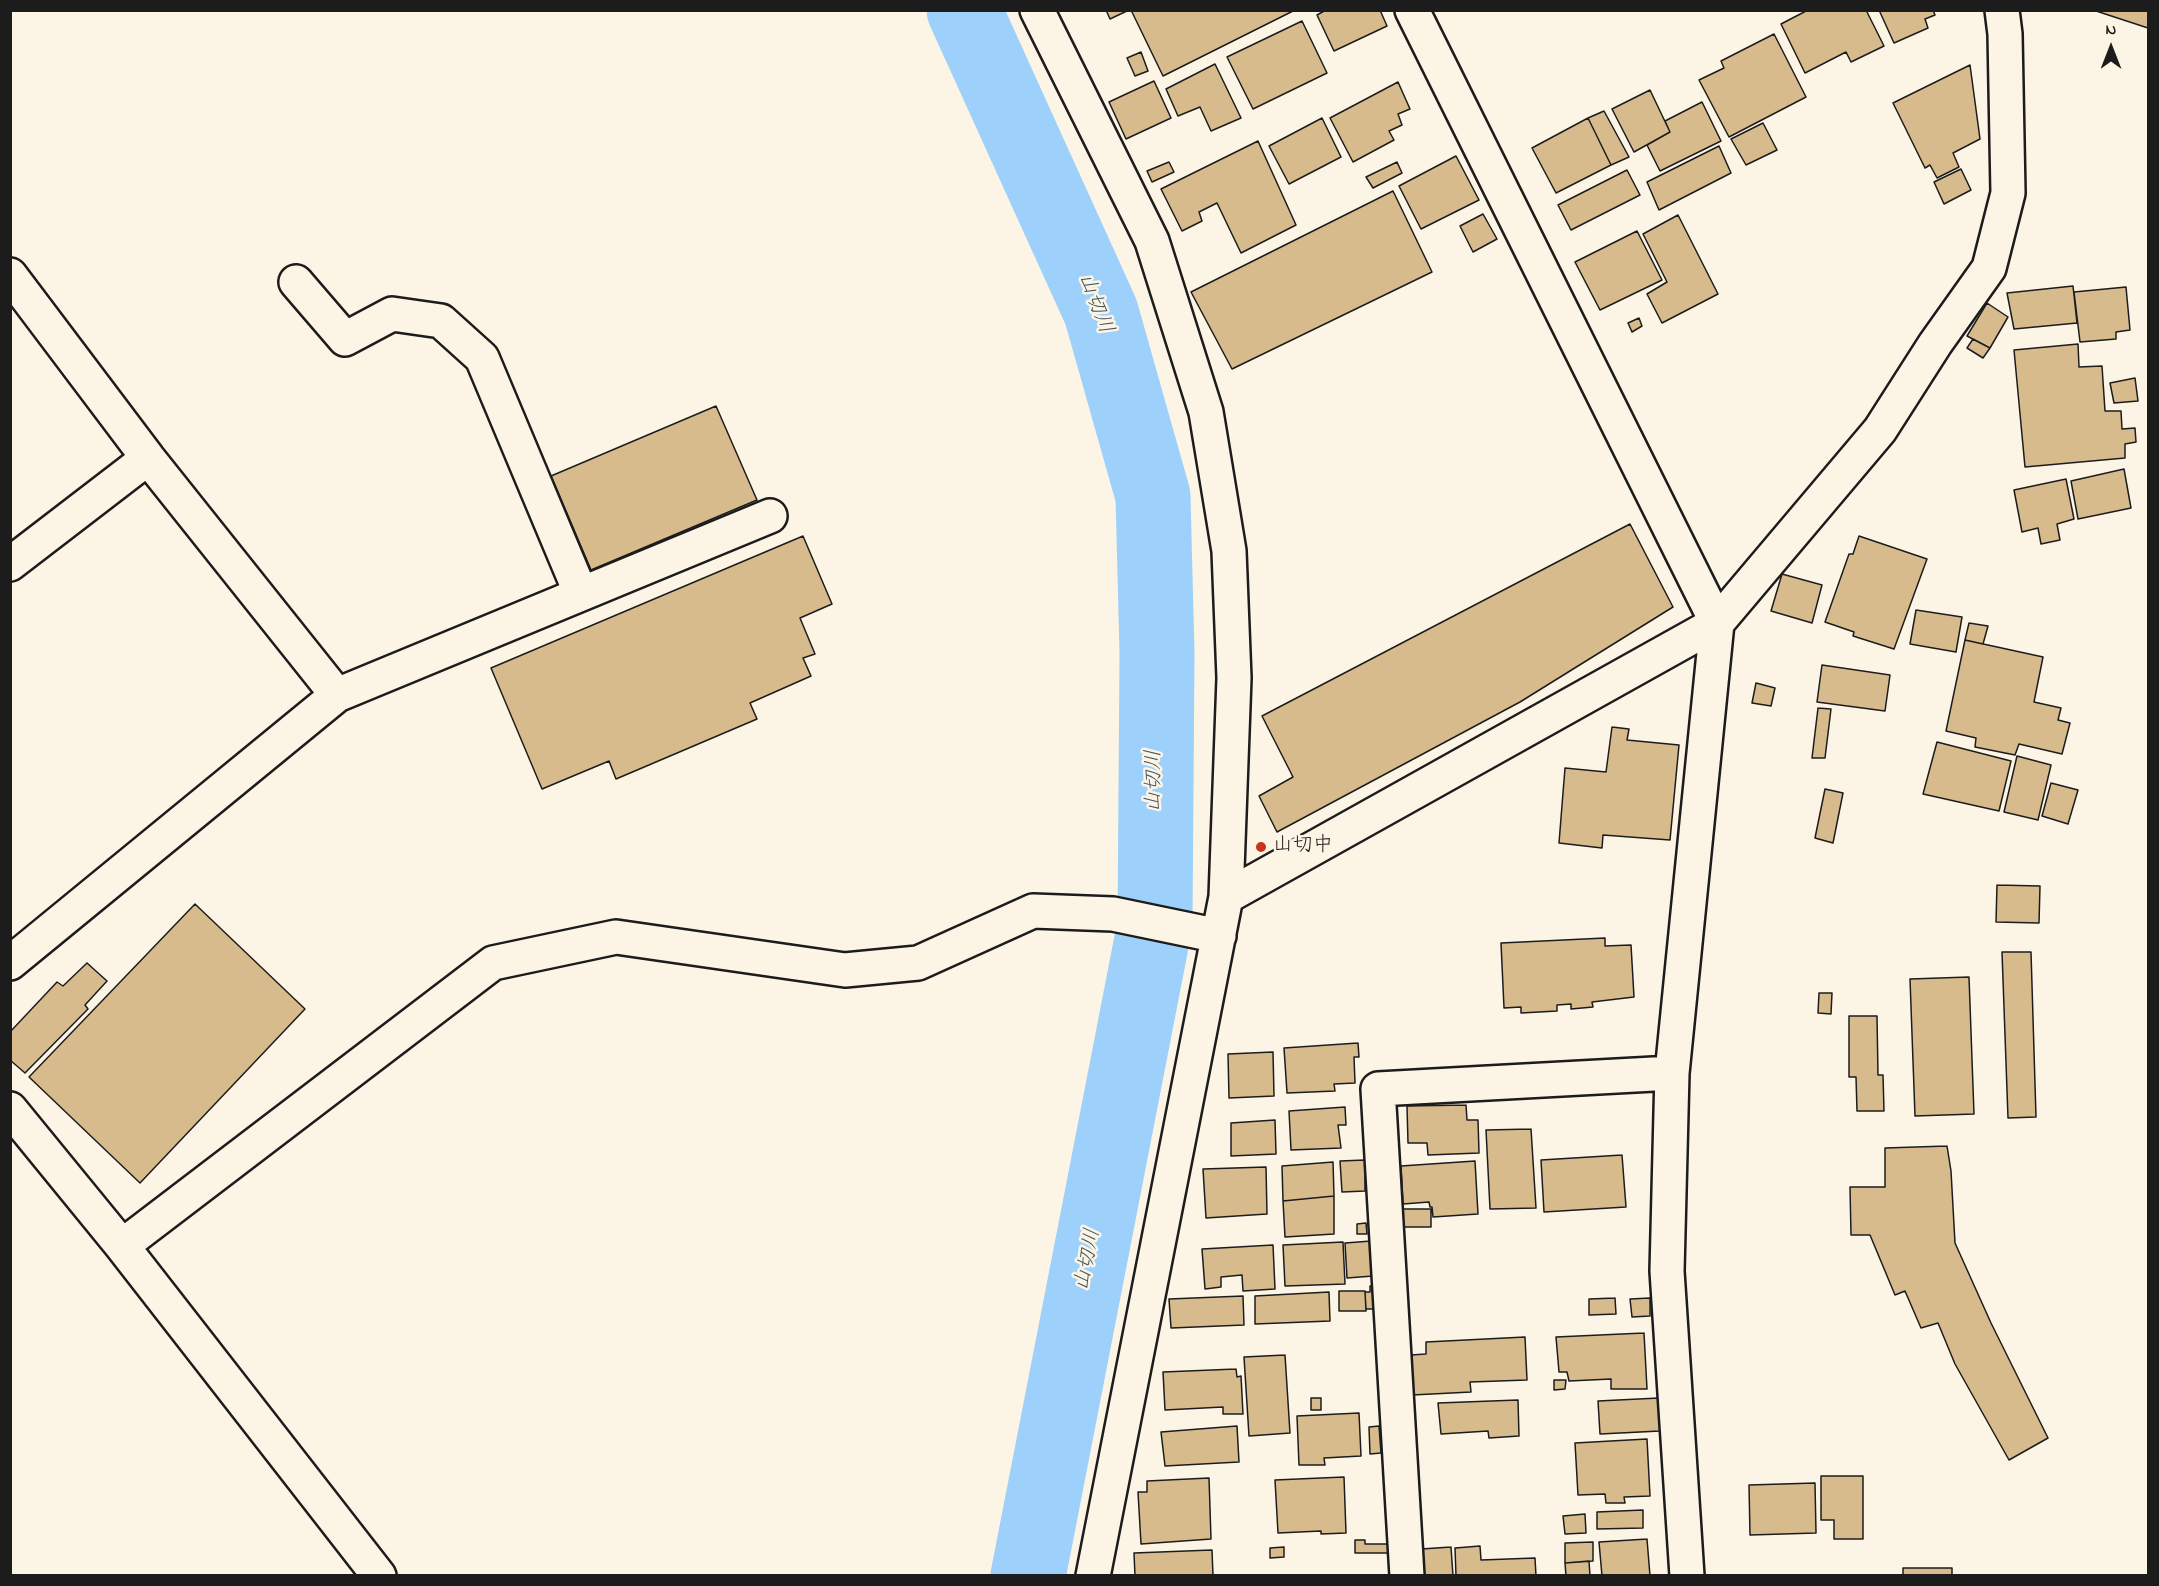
<!DOCTYPE html>
<html>
<head>
<meta charset="utf-8">
<style>
  body { margin:0 }
  #map { position:relative; width:2159px; height:1586px; overflow:hidden; background:#fcf5e5; font-family:"Indie Flower",sans-serif }
  canvas { display:block }
  .frame { position:absolute; inset:0; border:12px solid #1c1c1c; pointer-events:none }
  .north { position:absolute; left:2081px; top:18px; width:60px; height:60px; -webkit-text-stroke:4px #fcf5e5; paint-order:stroke; rotate:0deg; font-size:16px; font-weight:700; line-height:24px; text-align:center; color:#1c1c1c }
  .north::after { content:''; display:block; margin:auto; width:21px; height:27px; background:#1c1c1c; clip-path:polygon(50% 0,100% 100%,50% 72%,0 100%) }
</style>
</head>
<body>
<div id="map">
<canvas width="2159" height="1586"></canvas>
<div class="frame"></div>
<div class="north">N</div>
</div>
<script>
const ctx = document.querySelector('canvas').getContext('2d');
ctx.lineJoin = 'round';
const poly = rows => new Path2D(rows.map(r => 'M' + r).join(''));
function stroke(path, color, width, dash) { ctx.strokeStyle = color; ctx.lineWidth = width; ctx.lineCap = dash ? 'butt' : 'round'; ctx.setLineDash(dash || []); ctx.stroke(path); }
function paint(path, color) { ctx.fillStyle = color; ctx.fill(path, 'evenodd'); }
function write(font, color, halo, rows, align = 'center') {
  ctx.font = font + ' "Indie Flower","Klee One",sans-serif'; ctx.lineWidth = 5; ctx.setLineDash([]); ctx.textBaseline = 'middle'; ctx.strokeStyle = halo; ctx.fillStyle = color; for (const [text, x, y, turn = 0] of rows) {
    ctx.save(); ctx.translate(x, y); ctx.rotate((+turn || 0) * Math.PI / 180); ctx.textAlign = isNaN(turn) ? turn : align; if (halo) ctx.strokeText(text, 0, 0); ctx.fillText(text, 0, 0); ctx.restore();
  }
}
const river = poly([
  [964,10,1101,312,1153,496,1157,653,1155,924,1028,1576]
]);
const building = poly([
  [1106,10,1129,10,1110,19,1106,10],
  [1131,10,1295,10,1163,76,1131,10],
  [1326,10,1380,10,1387,26,1334,51,1317,15,1326,10],
  [1808,10,1866,10,1884,46,1851,62,1846,52,1805,73,1781,24,1808,10],
  [1879,10,1933,10,1935,15,1925,19,1928,28,1894,43,1879,10],
  [2093,10,2148,10,2148,28,2093,10],
  [1302,21,1327,73,1253,109,1227,57,1302,21],
  [1774,34,1806,97,1729,137,1699,80,1724,68,1721,61,1774,34],
  [1141,52,1148,71,1135,76,1127,58,1141,52],
  [1215,64,1241,118,1211,131,1200,107,1178,116,1166,89,1215,64],
  [1970,65,1980,139,1953,153,1959,167,1937,178,1930,165,1925,168,1893,103,1970,65],
  [1154,81,1171,118,1126,139,1109,102,1154,81],
  [1398,82,1410,109,1398,114,1402,125,1389,131,1394,140,1353,162,1330,118,1398,82],
  [1650,90,1670,132,1634,152,1612,109,1650,90],
  [1702,102,1721,141,1660,171,1647,145,1670,132,1665,121,1702,102],
  [1604,111,1629,157,1611,165,1588,118,1604,111],
  [1322,118,1341,157,1289,184,1269,146,1322,118],
  [1588,118,1611,165,1556,193,1532,148,1588,118],
  [1763,123,1777,150,1746,165,1731,139,1763,123],
  [1258,141,1296,225,1241,253,1217,203,1199,212,1202,221,1182,231,1161,189,1258,141],
  [1719,146,1731,173,1659,210,1647,182,1719,146],
  [1456,156,1479,200,1421,229,1399,186,1456,156],
  [1169,162,1174,172,1152,182,1147,171,1169,162],
  [1397,162,1402,173,1373,188,1366,177,1397,162],
  [1961,169,1971,190,1944,204,1934,182,1961,169],
  [1627,170,1640,195,1571,230,1558,205,1627,170],
  [1393,191,1432,272,1232,369,1191,292,1393,191],
  [1483,214,1497,239,1473,252,1460,226,1483,214],
  [1678,215,1718,294,1662,323,1647,294,1667,282,1643,234,1678,215],
  [1637,231,1662,280,1600,310,1575,262,1637,231],
  [2073,286,2077,323,2014,329,2007,293,2073,286],
  [2126,287,2130,330,2116,332,2116,339,2080,342,2074,292,2126,287],
  [1987,303,2008,317,1990,348,1967,336,1987,303],
  [1639,318,1642,326,1632,332,1628,323,1639,318],
  [1973,339,1990,348,1983,358,1967,348,1973,339],
  [2078,344,2079,367,2102,366,2105,411,2121,411,2122,429,2135,428,2136,442,2125,444,2125,458,2025,467,2014,350,2078,344],
  [2135,378,2138,401,2114,403,2110,383,2135,378],
  [716,406,757,500,591,570,551,476,716,406],
  [2124,469,2131,508,2078,519,2071,481,2124,469],
  [2066,479,2074,519,2057,524,2060,540,2041,544,2038,528,2022,532,2014,490,2066,479],
  [1630,524,1673,607,1520,702,1277,832,1259,796,1293,777,1262,716,1630,524],
  [803,536,832,604,800,618,815,654,803,658,811,676,750,703,757,719,616,779,609,761,542,789,491,668,803,536],
  [1859,536,1927,559,1894,649,1853,636,1854,632,1825,622,1849,554,1853,554,1859,536],
  [1782,574,1822,585,1812,623,1771,611,1782,574],
  [1916,610,1962,617,1956,652,1910,644,1916,610],
  [1969,623,1988,626,1983,644,1965,640,1969,623],
  [1965,640,2043,657,2034,702,2061,708,2058,720,2070,723,2062,754,2019,744,2015,755,1975,747,1976,738,1946,731,1965,640],
  [1822,665,1890,675,1885,711,1817,702,1822,665],
  [1756,683,1775,688,1771,706,1752,703,1756,683],
  [1818,708,1831,709,1825,758,1812,758,1818,708],
  [1612,727,1629,729,1627,740,1679,745,1670,840,1603,835,1602,848,1559,843,1565,768,1606,772,1612,727],
  [1937,742,2011,761,1999,811,1923,794,1937,742],
  [2017,756,2051,765,2038,820,2004,812,2017,756],
  [2051,783,2078,790,2068,824,2042,816,2051,783],
  [1825,789,1843,793,1833,843,1815,838,1825,789],
  [1997,885,2040,886,2039,923,1996,922,1997,885],
  [195,904,305,1009,140,1183,29,1077,195,904],
  [1605,938,1605,946,1631,945,1634,997,1592,1002,1593,1007,1571,1009,1571,1004,1557,1005,1557,1011,1521,1013,1521,1007,1504,1008,1501,943,1605,938],
  [2002,952,2031,952,2036,1117,2008,1118,2002,952],
  [87,963,107,981,85,1005,88,1009,25,1073,10,1060,10,1032,57,982,63,986,87,963],
  [1969,977,1974,1114,1915,1116,1910,979,1969,977],
  [1819,993,1832,993,1831,1014,1818,1013,1819,993],
  [1849,1016,1877,1016,1878,1075,1883,1075,1884,1111,1857,1111,1856,1077,1849,1077,1849,1016],
  [1358,1043,1359,1057,1354,1057,1355,1083,1334,1084,1335,1091,1287,1093,1284,1048,1358,1043],
  [1273,1052,1274,1096,1229,1098,1228,1054,1273,1052],
  [1466,1105,1467,1120,1478,1120,1479,1153,1428,1155,1427,1143,1408,1143,1407,1106,1466,1105],
  [1345,1107,1346,1125,1338,1125,1341,1148,1291,1150,1289,1111,1345,1107],
  [1275,1120,1276,1154,1231,1156,1231,1123,1275,1120],
  [1531,1129,1536,1208,1490,1209,1486,1130,1531,1129],
  [1947,1146,1951,1171,1955,1243,1991,1323,2048,1438,2009,1460,1955,1364,1938,1323,1921,1328,1905,1291,1895,1295,1870,1235,1851,1235,1850,1187,1885,1187,1885,1148,1947,1146],
  [1622,1155,1626,1207,1544,1212,1541,1160,1622,1155],
  [1365,1160,1365,1191,1342,1192,1340,1161,1365,1160],
  [1475,1161,1478,1214,1433,1217,1432,1207,1430,1207,1429,1202,1403,1204,1401,1166,1475,1161],
  [1333,1162,1334,1196,1283,1201,1282,1166,1333,1162],
  [1266,1167,1267,1214,1206,1218,1203,1169,1266,1167],
  [1334,1196,1334,1234,1285,1237,1283,1201,1334,1196],
  [1398,1209,1431,1209,1431,1227,1398,1227,1398,1209],
  [1366,1223,1367,1234,1357,1234,1357,1224,1366,1223],
  [1371,1241,1373,1276,1347,1278,1345,1243,1371,1241],
  [1343,1242,1345,1284,1285,1286,1283,1245,1343,1242],
  [1273,1245,1275,1289,1243,1291,1242,1275,1221,1277,1221,1287,1205,1289,1202,1249,1273,1245],
  [1370,1286,1375,1286,1377,1309,1366,1309,1365,1292,1370,1292,1370,1286],
  [1339,1291,1365,1291,1366,1311,1339,1311,1339,1291],
  [1329,1292,1330,1321,1255,1324,1255,1296,1329,1292],
  [1243,1296,1244,1325,1171,1328,1169,1299,1243,1296],
  [1615,1298,1616,1314,1589,1315,1589,1299,1615,1298],
  [1650,1298,1650,1316,1632,1317,1630,1299,1650,1298],
  [1644,1333,1647,1389,1611,1389,1611,1379,1569,1381,1567,1372,1559,1372,1556,1337,1644,1333],
  [1525,1337,1527,1380,1470,1382,1471,1392,1412,1395,1411,1355,1426,1354,1426,1342,1525,1337],
  [1285,1355,1290,1433,1249,1436,1244,1357,1285,1355],
  [1236,1369,1237,1377,1241,1376,1243,1414,1223,1414,1223,1407,1165,1410,1163,1372,1236,1369],
  [1554,1380,1566,1380,1565,1389,1554,1390,1554,1380],
  [1311,1398,1321,1398,1321,1410,1311,1410,1311,1398],
  [1659,1398,1660,1431,1600,1434,1598,1401,1659,1398],
  [1518,1400,1519,1436,1489,1438,1488,1431,1441,1434,1438,1403,1518,1400],
  [1359,1413,1361,1456,1324,1458,1325,1465,1299,1465,1297,1416,1359,1413],
  [1237,1426,1239,1462,1165,1466,1161,1432,1237,1426],
  [1379,1426,1381,1453,1370,1454,1369,1427,1379,1426],
  [1647,1439,1650,1496,1624,1497,1625,1503,1606,1503,1605,1494,1578,1495,1575,1443,1647,1439],
  [1821,1476,1863,1476,1863,1539,1834,1539,1834,1520,1821,1520,1821,1476],
  [1344,1477,1346,1533,1321,1534,1321,1531,1278,1533,1275,1480,1344,1477],
  [1209,1478,1211,1539,1141,1544,1138,1492,1147,1492,1147,1481,1209,1478],
  [1815,1483,1816,1533,1750,1535,1749,1485,1815,1483],
  [1643,1510,1643,1528,1597,1529,1597,1512,1643,1510],
  [1585,1514,1586,1533,1565,1534,1563,1516,1585,1514],
  [1647,1539,1650,1576,1602,1576,1599,1542,1647,1539],
  [1355,1540,1365,1540,1365,1544,1389,1544,1389,1553,1355,1553,1355,1540],
  [1593,1542,1593,1561,1565,1563,1565,1543,1593,1542],
  [1480,1546,1481,1560,1535,1558,1536,1576,1456,1576,1455,1548,1480,1546],
  [1284,1547,1284,1557,1270,1558,1270,1548,1284,1547],
  [1451,1547,1453,1576,1422,1576,1421,1549,1451,1547],
  [1212,1550,1213,1576,1135,1576,1134,1553,1212,1550],
  [1589,1561,1590,1576,1566,1576,1565,1563,1589,1561],
  [1903,1568,1952,1568,1952,1576,1903,1576,1903,1568]
]);
const minor = poly([
  [1037,10,1152,241,1206,412,1229,551,1234,678,1226,897,1093,1576],
  [1412,10,1717,623,1672,1073,1667,1271,1687,1576],
  [10,275,148,458,337,695],
  [296,282,345,339,392,314,441,321,482,358,581,594],
  [10,564,148,458],
  [1226,897,1717,623,1880,430,1935,344,1989,268,2008,193,2005,34,2002,10],
  [10,963,337,695,770,516],
  [10,1109,122,1246,493,963,616,937,845,970,918,963,1033,911,1113,914,1219,936],
  [122,1246,379,1576],
  [1407,1576,1378,1089,1672,1073]
]);
const markers = [
  [1261,847,6,"#c8321e"]
];
const poiNames = [
  ["山切中",1273,847]
];
const waterNames = [
  ["山切川",1094,304,69],
  ["山切川",1156,781,-90],
  ["山切川",1089,1260,-79]
];
stroke(river, '#9dd1fb', 75);
paint(building, '#d8bb8c');
stroke(building, '#1c1c1c', 1.5);
stroke(minor, '#1c1c1c', 38);
stroke(minor, '#fcf5e5', 33);
for (const [x, y, r, color] of markers) { const dot = new Path2D(); dot.arc(x, y, r, 0, 2 * Math.PI); ctx.fillStyle = color; ctx.fill(dot); stroke(dot, '#fcf5e5', 2); }
write('20px', '#1c1c1c', '#fcf5e5', poiNames, 'left');
write('italic 21px', '#43525f', '#fcf5e5', waterNames);
</script>
</body>
</html>
